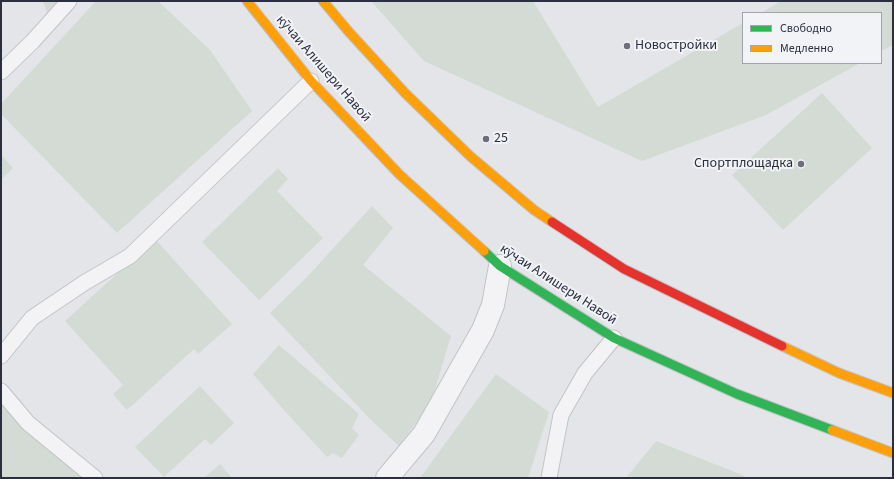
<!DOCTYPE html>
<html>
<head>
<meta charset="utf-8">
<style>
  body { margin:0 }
  #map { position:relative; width:894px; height:479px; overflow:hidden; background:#e4e5e8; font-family:"Source Sans 3",sans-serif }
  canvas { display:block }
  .frame { position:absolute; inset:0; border:2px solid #2c2f40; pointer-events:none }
  .legend { position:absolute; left:742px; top:12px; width:140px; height:52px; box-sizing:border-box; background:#f2f3f7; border:1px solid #a3a5ae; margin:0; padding:5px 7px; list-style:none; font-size:12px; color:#2c2f40 }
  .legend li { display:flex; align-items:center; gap:8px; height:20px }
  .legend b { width:20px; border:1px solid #a3a5ae }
</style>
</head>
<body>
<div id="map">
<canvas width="894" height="479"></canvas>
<div class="frame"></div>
<ul class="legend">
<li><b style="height:5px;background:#30b455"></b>Свободно</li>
<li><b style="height:5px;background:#ff9f0a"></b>Медленно</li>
</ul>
</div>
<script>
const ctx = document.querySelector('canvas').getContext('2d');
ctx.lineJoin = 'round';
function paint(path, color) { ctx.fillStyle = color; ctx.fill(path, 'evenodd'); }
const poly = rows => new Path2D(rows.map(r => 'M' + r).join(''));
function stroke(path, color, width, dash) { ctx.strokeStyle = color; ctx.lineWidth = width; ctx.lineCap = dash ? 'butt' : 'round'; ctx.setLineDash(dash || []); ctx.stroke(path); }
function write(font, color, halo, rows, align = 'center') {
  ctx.font = font + ' "Source Sans 3",sans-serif'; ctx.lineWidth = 4; ctx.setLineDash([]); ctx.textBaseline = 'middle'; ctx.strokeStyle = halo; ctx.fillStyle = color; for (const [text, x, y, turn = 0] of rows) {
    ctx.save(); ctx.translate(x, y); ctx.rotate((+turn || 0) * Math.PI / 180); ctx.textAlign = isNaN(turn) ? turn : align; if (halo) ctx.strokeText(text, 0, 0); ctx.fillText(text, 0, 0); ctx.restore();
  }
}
const green = poly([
  [43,1,62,1,48,16],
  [96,1,158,1,210,50,252,111,117,233,1,114,1,104],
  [371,1,533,1,598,107,743,23,743,63,860,63,766,115,642,161,424,61],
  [781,1,893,1,893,45,881,51,881,13,761,13],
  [822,93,872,148,783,230,732,175],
  [1,155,13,168,1,180],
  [278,168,288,179,277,191,323,238,259,300,202,242],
  [372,206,393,228,363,265,451,336,431,402,399,446,369,418,270,313,306,278],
  [155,239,232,324,198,354,194,349,127,410,113,394,123,385,65,321],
  [279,345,359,414,352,428,359,435,342,458,333,453,327,457,283,409,253,374],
  [496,374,549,412,528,478,420,478],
  [200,386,234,423,211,445,205,439,164,477,135,447],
  [1,404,26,431,84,478,1,478],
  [656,441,740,474,747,478,626,478],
  [220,464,232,478,204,478]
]);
const lane = poly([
  [1,72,32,42,69,1],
  [1,356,32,318,84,283,130,256,311,81],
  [1,391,28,423,95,478],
  [549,478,561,415,585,373,614,338]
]);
const street = poly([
  [387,478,424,434,483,330,493,305,500,266]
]);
const fast = poly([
  [484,251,500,266,614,338,737,394,832,430]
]);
const slow = poly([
  [247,1,311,81,399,174,484,251],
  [323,1,349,32,405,93,470,156,534,210,552,222],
  [782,346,839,373,893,393],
  [832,430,893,453]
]);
const jam = poly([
  [552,222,624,269,782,346]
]);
const markers = [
  [627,46,4,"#6c6f7b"],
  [486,139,4,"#6c6f7b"],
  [801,164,4,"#6c6f7b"]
];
const poiNames = [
  ["Новостройки",635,46],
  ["25",494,139],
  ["Спортплощадка",793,164,"right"]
];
const streetNames = [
  ["кӯчаи Алишери Навоӣ",323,69,49],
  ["кӯчаи Алишери Навоӣ",558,285,33]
];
paint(green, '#d3dbd4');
stroke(lane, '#c2c3c6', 17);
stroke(street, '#c2c3c6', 24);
stroke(fast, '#c2c3c6', 11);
stroke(slow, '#c2c3c6', 11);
stroke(jam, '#c2c3c6', 11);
stroke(lane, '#f3f3f5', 15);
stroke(street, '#f3f3f5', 22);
stroke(fast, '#30b455', 9);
stroke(slow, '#ff9f0a', 9);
stroke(jam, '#e5322d', 9);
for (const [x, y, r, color] of markers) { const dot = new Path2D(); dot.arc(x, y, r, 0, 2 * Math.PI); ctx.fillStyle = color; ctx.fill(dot); stroke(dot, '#f2f3f7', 1.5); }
write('14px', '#2c2f40', '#f2f3f7', poiNames, 'left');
write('14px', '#2c2f40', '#f2f3f7', streetNames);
</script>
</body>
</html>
